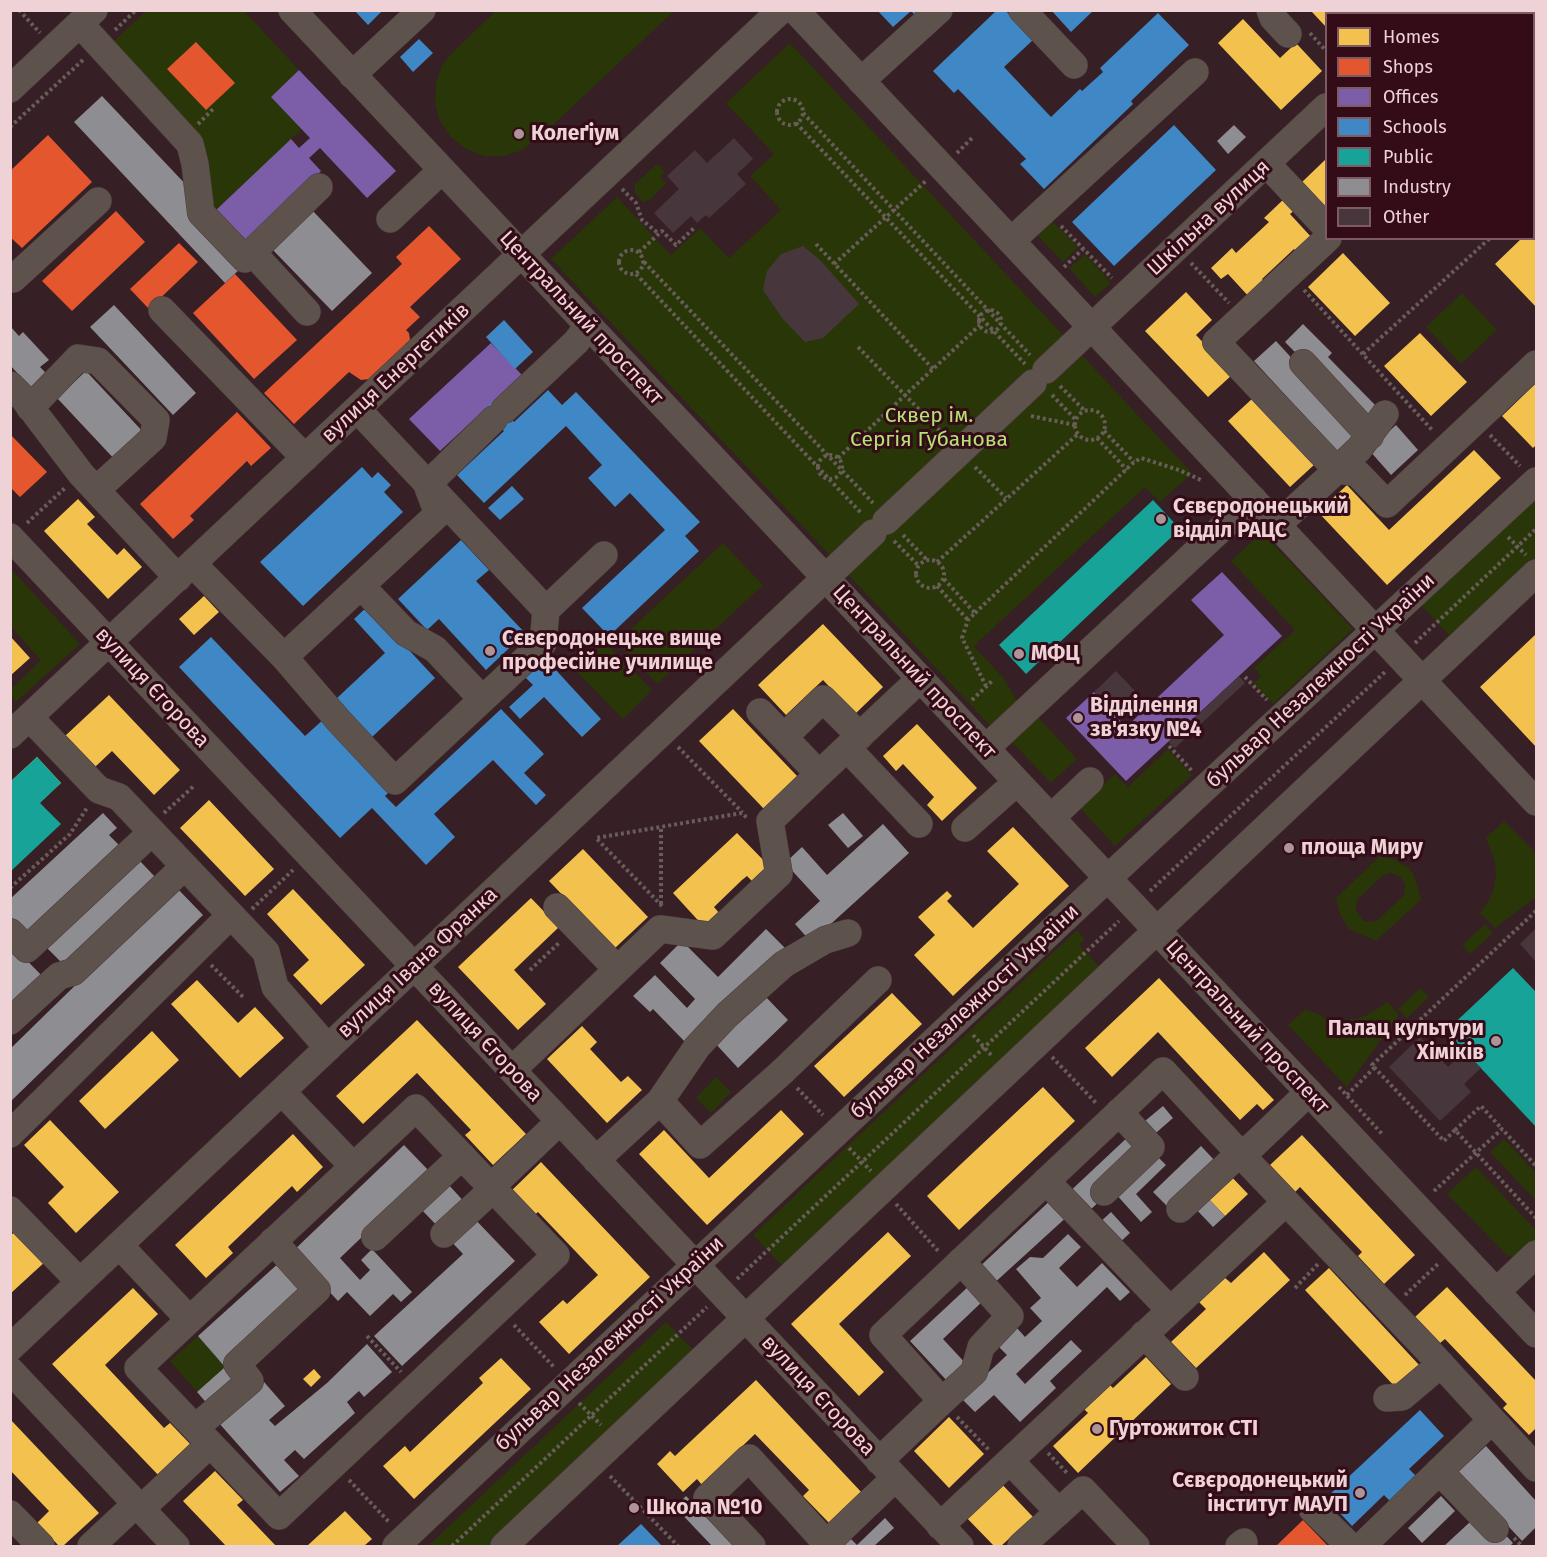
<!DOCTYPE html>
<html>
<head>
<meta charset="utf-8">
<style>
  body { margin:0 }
  #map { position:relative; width:1547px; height:1557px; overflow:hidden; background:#361f25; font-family:"Fira Sans",sans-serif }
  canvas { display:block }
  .frame { position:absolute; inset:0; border:12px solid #eed2d6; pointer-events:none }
  .legend { position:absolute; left:1325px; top:12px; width:210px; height:228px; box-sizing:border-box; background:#340c17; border:2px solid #7e5b63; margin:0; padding:8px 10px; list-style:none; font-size:18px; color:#eed2d6 }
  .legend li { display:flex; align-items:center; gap:12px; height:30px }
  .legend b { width:30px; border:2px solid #7e5b63 }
</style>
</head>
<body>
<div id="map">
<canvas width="1547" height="1557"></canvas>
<div class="frame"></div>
<ul class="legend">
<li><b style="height:16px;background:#f2c14e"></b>Homes</li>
<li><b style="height:16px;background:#e4572e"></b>Shops</li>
<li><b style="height:16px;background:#7b5ea7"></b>Offices</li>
<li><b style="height:16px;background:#3f88c5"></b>Schools</li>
<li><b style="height:16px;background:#17a398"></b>Public</li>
<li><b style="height:16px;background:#8d8d92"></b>Industry</li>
<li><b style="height:16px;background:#48363d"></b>Other</li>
</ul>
</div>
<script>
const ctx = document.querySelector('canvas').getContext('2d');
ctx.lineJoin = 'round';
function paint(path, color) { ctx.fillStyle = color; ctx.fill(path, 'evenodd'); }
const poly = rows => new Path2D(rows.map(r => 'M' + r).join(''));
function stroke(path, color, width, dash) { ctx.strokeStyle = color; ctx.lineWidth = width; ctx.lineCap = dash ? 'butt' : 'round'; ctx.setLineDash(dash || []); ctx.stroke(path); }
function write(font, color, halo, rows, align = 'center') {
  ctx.font = font + ' "Fira Sans",sans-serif'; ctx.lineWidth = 6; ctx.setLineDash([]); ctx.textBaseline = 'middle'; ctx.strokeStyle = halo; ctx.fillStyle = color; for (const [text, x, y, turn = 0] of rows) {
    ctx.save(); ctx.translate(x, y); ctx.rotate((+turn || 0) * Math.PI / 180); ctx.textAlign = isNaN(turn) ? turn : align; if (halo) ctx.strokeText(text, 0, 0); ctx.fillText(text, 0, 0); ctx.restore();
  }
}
const green = poly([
  [497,10,674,10,674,11,538,139,522,150,504,156,484,156,466,149,451,137,440,121,435,103,436,83,442,65,455,50],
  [146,11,244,11,299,70,271,97,302,129,215,211,204,198,210,176,210,166,205,146,199,136,113,42],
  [790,43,1192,473,1160,502,1145,487,974,646,1004,679,1017,701,998,734,551,259,617,197,671,255,700,228,729,258,781,210,750,176,774,154,726,103],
  [657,164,665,172,660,177,666,183,651,199,643,202,635,193,635,184],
  [1049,218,1078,247,1063,262,1034,232],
  [1085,254,1111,283,1095,297,1069,268],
  [1462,293,1497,330,1461,364,1426,327],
  [1536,494,1536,559,1452,638,1420,604],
  [1262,532,1353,629,1273,704,1254,683,1261,676,1254,668,1295,630,1231,561],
  [723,543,763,585,657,684,617,642],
  [11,569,80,644,16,702,11,696,11,689,41,660,11,627],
  [605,642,652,690,623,719,576,671],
  [1034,713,1077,759,1051,783,1008,738],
  [1168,749,1192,775,1115,846,1079,807,1115,774,1128,787],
  [1504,821,1536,853,1536,897,1495,928,1480,913,1489,900,1494,888,1496,872,1494,859,1486,838],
  [1380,856,1396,860,1409,868,1414,875,1421,900,1376,941,1349,929,1340,914,1336,898],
  [1389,873,1399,876,1403,881,1405,885,1404,895,1379,919,1373,922,1364,921,1356,911,1357,900,1381,877],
  [1485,924,1493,933,1470,954,1462,945],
  [1077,930,1085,939,1079,945,1099,966,790,1274,753,1235],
  [1420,988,1429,997,1407,1018,1398,1009],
  [1388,1002,1399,1015,1347,1087,1288,1025,1306,1009,1326,1018,1340,1020,1355,1019,1367,1015],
  [716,1077,731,1092,711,1113,696,1098],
  [1504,1139,1536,1173,1536,1201,1490,1152],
  [1476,1167,1536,1230,1536,1247,1517,1259,1507,1255,1447,1194],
  [666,1322,700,1357,500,1546,428,1546],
  [198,1336,225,1367,197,1392,170,1361]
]);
const homes = poly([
  [1314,10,1386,10,1383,14,1326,14,1326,27,1312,12],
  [1484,10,1531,10,1536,16,1536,67,1534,64,1534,14,1481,14],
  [1243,19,1280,58,1296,43,1322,71,1281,110,1218,43],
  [1326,159,1326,207,1325,209,1301,183],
  [1286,197,1297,208,1290,214,1313,239,1298,253,1294,249,1262,279,1266,284,1251,299,1228,274,1221,279,1211,268,1232,248,1236,253,1269,222,1264,218],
  [1534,233,1536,236,1536,307,1495,264,1522,238,1534,238],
  [1343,253,1390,303,1355,336,1308,287],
  [1186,292,1212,320,1196,335,1233,374,1208,397,1145,331],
  [1420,333,1467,382,1431,416,1384,366],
  [1536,383,1536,445,1533,448,1502,416],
  [1253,398,1315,464,1290,487,1228,421],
  [1474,450,1501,478,1387,585,1318,512,1347,485,1389,530],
  [78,499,95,517,87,524,117,555,124,548,142,567,108,599,44,531],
  [204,596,219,612,194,635,179,619],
  [823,624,883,687,855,714,823,680,786,715,758,685],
  [1536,634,1536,747,1480,687],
  [10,636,30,658,10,676],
  [109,695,180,770,154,795,112,751,95,767,65,736],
  [733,709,798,777,764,809,699,741],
  [917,724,977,788,942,821,927,805,934,797,903,764,896,771,883,756],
  [37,757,61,783,10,830,10,782],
  [209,800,274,869,245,896,180,828],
  [1013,827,1069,886,953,996,914,955,935,935,918,917,947,891,952,896,947,901,973,928,1019,884,987,851],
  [737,833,770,867,754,883,747,876,742,880,714,907,720,914,705,928,673,893],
  [583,849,648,917,614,949,549,881],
  [293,889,365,965,321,1005,293,975,309,960,267,914],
  [531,898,559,927,514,970,546,1004,518,1030,458,967],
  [1159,978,1274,1100,1263,1110,1257,1104,1240,1120,1158,1032,1112,1077,1085,1048],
  [197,980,238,1023,255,1007,284,1038,240,1078,171,1004],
  [892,993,922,1024,844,1097,814,1066],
  [417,1020,526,1134,493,1165,465,1135,471,1130,417,1073,363,1124,336,1096],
  [582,1026,597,1042,590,1049,621,1082,628,1076,642,1090,607,1123,547,1059],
  [152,1031,179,1060,105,1129,79,1101],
  [1043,1087,1075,1121,959,1230,927,1196],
  [781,1110,804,1134,707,1225,639,1154,664,1130,709,1178],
  [50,1120,119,1192,76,1233,48,1203,64,1187,24,1145],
  [293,1134,323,1167,297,1192,292,1186,228,1247,233,1253,206,1278,175,1245],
  [1302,1135,1415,1255,1384,1284,1358,1256,1362,1252,1300,1187,1295,1192,1270,1165],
  [541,1162,650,1277,569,1354,539,1322,563,1300,567,1304,598,1275,538,1212,532,1217,509,1193],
  [1227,1172,1248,1194,1225,1216,1204,1194],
  [18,1229,47,1260,10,1294,10,1236],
  [888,1232,911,1256,839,1324,884,1372,859,1396,791,1324],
  [1264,1252,1290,1280,1196,1368,1171,1342,1206,1309,1198,1301,1224,1277,1231,1283],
  [1329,1268,1420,1366,1396,1388,1305,1290],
  [1447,1287,1536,1381,1536,1428,1529,1435,1503,1408,1507,1404,1445,1339,1440,1343,1415,1317],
  [133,1288,158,1314,105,1365,164,1428,170,1423,193,1447,161,1478,52,1364],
  [1146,1357,1171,1384,1078,1473,1053,1446,1088,1413,1080,1405,1106,1381,1113,1388],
  [501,1358,531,1389,414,1499,383,1466,405,1446,410,1452,483,1383,479,1378],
  [314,1369,321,1377,311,1387,303,1379],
  [756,1380,864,1495,832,1526,803,1496,809,1490,755,1434,702,1485,697,1479,683,1492,657,1464,670,1451,675,1456],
  [949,1417,984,1454,949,1488,914,1451],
  [10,1419,99,1513,63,1546,59,1546,37,1523,49,1511,10,1470],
  [215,1471,243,1500,237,1505,276,1546,226,1546,183,1501],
  [998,1480,1033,1517,1001,1546,994,1546,962,1513],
  [345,1511,372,1539,364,1546,307,1546]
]);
const shops = poly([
  [196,42,235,83,206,110,167,69],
  [48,135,92,182,22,248,10,237,10,171],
  [116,211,145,242,72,311,42,281],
  [429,226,461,259,410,307,420,317,406,330,409,333,410,340,370,379,361,380,349,372,294,424,264,393,402,264,396,257],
  [179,243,198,262,149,309,130,289],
  [235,274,297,340,254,379,193,313],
  [237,412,271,448,251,466,247,461,190,516,194,520,173,539,140,504],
  [10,434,47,472,20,497,10,487],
  [1303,1520,1328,1546,1276,1546]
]);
const offices = poly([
  [299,70,396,171,367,198,320,148,309,158,321,171,245,243,215,211,291,139,299,148,310,138,271,97],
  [491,343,522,375,440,451,409,419],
  [1222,572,1282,636,1126,781,1066,718,1094,692,1126,727,1224,635,1191,600]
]);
const schools = poly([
  [354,10,383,10,368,25],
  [877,10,924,10,917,17,911,11,893,27],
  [997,10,1005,10,1033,40,1004,67,1051,117,1080,89,1082,91,1103,72,1100,68,1158,13,1189,45,1131,101,1133,104,1044,189,1020,164,1026,159,958,89,954,93,933,71],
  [1051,10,1094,10,1071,32],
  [419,39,433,53,413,72,400,57],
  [1174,125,1216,170,1114,266,1072,222],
  [504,320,533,352,515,369,486,337],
  [548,390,562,405,576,392,700,522,685,536,699,551,609,636,582,608,665,530,630,493,615,507,588,478,602,465,566,426,484,503,457,475,504,431,484,409,494,400,514,422],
  [362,467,372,478,378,472,391,485,384,492,403,512,303,606,260,562],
  [512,486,524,499,500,520,488,508],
  [461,540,489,570,476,581,525,633,486,670,439,619,427,630,398,599],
  [368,606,435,678,372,737,336,699,385,653,354,619],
  [211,637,305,736,324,719,391,790,385,796,396,807,501,709,544,754,524,773,546,795,536,805,493,760,434,814,455,837,426,865,372,808,340,838,179,667],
  [542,655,601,719,582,737,544,697,520,719,509,707,533,685,522,674],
  [1420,1410,1444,1436,1409,1469,1417,1477,1391,1502,1384,1495,1352,1526,1326,1498],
  [641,1524,662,1546,617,1546]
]);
const public = poly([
  [1153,500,1180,529,1026,674,999,645],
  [37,757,61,783,40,803,61,824,10,872,10,782],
  [1513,968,1536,992,1536,1127,1446,1031]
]);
const industry = poly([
  [102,96,191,190,240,269,225,283,74,122],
  [1234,125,1246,137,1228,154,1217,141],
  [1534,153,1536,157,1536,195,1534,192],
  [312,210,372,273,332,311,271,248],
  [114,305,196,393,173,415,90,327],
  [1303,324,1332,353,1328,357,1377,407,1363,421,1285,342],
  [10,326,19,336,23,332,49,360,40,367,50,377,34,392,10,365],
  [1276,341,1365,438,1343,458,1254,361],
  [86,371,147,436,118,463,57,398],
  [1396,425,1418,450,1391,475,1369,450],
  [103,813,117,828,109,835,124,850,27,939,10,921,10,899],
  [843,813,863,836,848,848,828,825],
  [883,824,909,853,811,942,795,924,820,901,785,863,802,847,827,875],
  [140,861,157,879,65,966,47,948],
  [176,887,203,915,10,1102,10,1049],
  [766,929,785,948,687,1044,653,1009,650,1012,633,996,655,975,687,1008,695,999,660,963,682,941,718,977],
  [10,943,44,978,10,1011],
  [764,995,788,1020,738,1068,714,1042],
  [1163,1106,1173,1118,1149,1139,1139,1126],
  [1131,1134,1144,1147,1101,1200,1089,1211,1065,1196],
  [404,1145,430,1172,340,1258,360,1280,370,1270,361,1260,372,1249,412,1292,401,1302,393,1294,370,1316,347,1292,338,1301,292,1252],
  [1201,1146,1217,1163,1169,1208,1153,1192],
  [1155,1154,1166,1165,1136,1194,1152,1212,1141,1222,1114,1192],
  [447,1183,469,1207,442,1231,420,1208],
  [1204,1194,1225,1216,1213,1227,1192,1205],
  [1054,1197,1070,1214,991,1286,976,1270],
  [1111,1212,1130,1233,1117,1245,1098,1224],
  [471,1215,515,1261,402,1366,374,1336,463,1254,447,1237],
  [1068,1234,1081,1247,1059,1268,1077,1287,1102,1263,1130,1292,1120,1301,1107,1287,1016,1374,1025,1384,1071,1340,1082,1351,1050,1381,1056,1388,1020,1422,994,1395,975,1412,961,1398,1007,1355,998,1346,1017,1328,1025,1337,1042,1321,1030,1308,1041,1298,1016,1269,1030,1257,1043,1258],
  [281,1261,309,1291,225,1367,198,1336],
  [970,1285,984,1300,943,1339,968,1366,949,1383,910,1341],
  [367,1344,392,1372,364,1397,359,1391,347,1402,355,1413,304,1459,295,1450,284,1460,299,1476,280,1492,218,1422,264,1382,285,1406,269,1420,275,1426,327,1383],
  [225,1367,238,1381,210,1407,197,1392],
  [1486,1446,1536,1501,1536,1527,1522,1541,1458,1472],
  [686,1496,734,1546,712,1546,675,1507],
  [1441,1496,1455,1511,1422,1543,1408,1528],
  [885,1518,894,1528,874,1546,835,1546,847,1535,857,1545],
  [1470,1522,1502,1531,1513,1543,1510,1546,1444,1546]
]);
const building = poly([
  [734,138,753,159,737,174,746,184,709,218,706,215,697,223,691,216,673,233,654,213,679,189,667,176,695,150,707,163],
  [803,246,820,260,859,304,823,338,805,342,782,318,763,290,767,271,781,254],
  [1116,671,1135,691,1113,712,1094,692],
  [1239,676,1245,683,1175,748,1169,742],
  [1536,928,1536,962,1520,944],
  [1420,1037,1448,1067,1464,1051,1481,1068,1464,1084,1471,1092,1440,1121,1389,1067]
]);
const path = poly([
  [19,10,40,33],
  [1454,14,1457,10],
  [115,30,136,10],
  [1310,33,1326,51],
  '777 112a13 13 0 1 1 26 0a13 13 0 1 1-26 0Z',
  [803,113,1030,355],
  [796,123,1025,364],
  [198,124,213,109],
  [10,127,83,60],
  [957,153,972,138],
  [622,189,636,203,642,220,659,234],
  [1534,220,1536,223],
  [1061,226,1112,278],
  [816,244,933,369],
  '619 262a12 12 0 1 1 24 0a12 12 0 1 1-24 0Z',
  [639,252,662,231,676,245,694,228],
  [644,262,873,503],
  [1191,263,1229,303],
  [834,264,927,180],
  [1064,267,1083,249],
  [636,274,862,514],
  [1304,290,1433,431],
  '979 321a11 11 0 1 1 22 0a11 11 0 1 1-22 0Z',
  [858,347,945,436],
  [1363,354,1490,238],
  [1060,386,1085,411],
  [1052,395,1076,420],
  '1075 425a15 15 0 1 1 30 0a15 15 0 1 1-30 0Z',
  [1031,416,1075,425],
  [1104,431,1134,462],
  [1490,435,1520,466],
  [1097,438,1127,470],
  '818 467a12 12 0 1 1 24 0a12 12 0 1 1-24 0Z',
  [838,458,980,325],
  [975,467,1006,498],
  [27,523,66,487],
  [903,535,927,560],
  [1508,537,1526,555],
  [894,541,919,566],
  '916 574a14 14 0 1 1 28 0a14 14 0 1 1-28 0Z',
  [937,562,1078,434],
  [944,579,975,613,968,620,962,638,986,686],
  [937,586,968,620],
  [975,613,1134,462,1141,458,1179,470,1203,481],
  [1415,643,1536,529],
  [1245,677,1267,700],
  [972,700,993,680],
  [1169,746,1193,772],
  [678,747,742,812],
  [164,813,195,785],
  [10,888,70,834,87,808],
  [1150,891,1386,671],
  [661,904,661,827],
  [662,906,596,838,742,813,748,819],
  [252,909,293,870],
  [1536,911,1372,1065,1444,1141,1455,1130,1536,1218],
  [211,965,244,998],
  [530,970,560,942],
  [973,1035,992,1056],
  [1052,1057,1097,1104],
  [1339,1087,1383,1135],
  [797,1088,823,1115],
  [1347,1095,1375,1067],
  [1455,1130,1481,1106,1502,1129],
  [849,1148,871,1171],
  [1434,1191,1502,1129,1536,1166],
  [896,1204,939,1252],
  [737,1279,1119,921],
  [1295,1288,1318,1264],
  [1405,1295,1439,1263],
  [514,1325,554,1367],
  [367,1336,401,1372],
  [579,1403,601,1425],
  [957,1417,989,1450],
  [1048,1453,1068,1474],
  [610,1476,678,1546],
  [349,1480,390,1523],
  [1514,1538,1522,1546],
  [452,1546,707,1307]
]);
const minor = poly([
  [292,10,1536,1334],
  [795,10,1536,802],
  [1022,10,1074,65],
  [1270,10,1273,18,1288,34],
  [1427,14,1430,10],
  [80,24,190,144,195,164,201,213,245,259,319,187],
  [352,75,422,10],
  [1534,79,1536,83],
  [861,81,939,10],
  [10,89,94,10],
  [1534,143,1536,146],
  [1267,164,1326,227],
  [390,219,442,170],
  [1011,241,1195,72],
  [252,252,307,312],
  [10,276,13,279,98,201],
  [162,310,305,458],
  [1303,363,1370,436],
  [1046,370,1326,107],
  [10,385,24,399,81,474,178,578],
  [30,408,78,358,98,361,156,420,153,438,96,490],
  [357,409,546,610],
  [504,410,576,342,588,326],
  [1385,414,1359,449,1337,470,1357,473,1387,504,1536,364],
  [886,521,1033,383],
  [1277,525,1337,470,1216,342,1328,238],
  [10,537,960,1546],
  [193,564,284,657,339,721,395,781,543,643,546,610,604,555],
  [362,587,406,633,435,649,482,699],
  [284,657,438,514,427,485,494,419],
  [760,712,819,774,920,679],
  [29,717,99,790,119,797,266,952,275,987,328,1048],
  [10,735,781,10],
  [784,737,823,699,860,736],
  [847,748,919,824],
  [986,748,1253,499],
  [1051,818,1090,781],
  [965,828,1017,782],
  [557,907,617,969],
  [10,932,27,949,152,832],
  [10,1021,59,976,73,972,184,867],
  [512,1070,660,929,713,936,779,874,770,821,819,774],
  [282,1092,353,1166],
  [1309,1092,1242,1156,1425,1347,1536,1468],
  [660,1101,700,1145,782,1072,878,980],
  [416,1108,556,1255,279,1516,138,1368,416,1108],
  [10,1134,231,915],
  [596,1160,660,1101,697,1047,727,1015,784,964,825,940,848,933],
  [1046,1181,1170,1310],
  [491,1187,560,1121],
  [1104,1192,1151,1147,1119,1112],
  [1180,1209,1239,1154],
  [10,1210,80,1282],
  [444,1234,493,1189],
  [375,1237,462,1156],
  [119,1245,189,1319],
  [1496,1292,1536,1254],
  [1144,1334,1185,1377],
  [10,1348,873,533],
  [10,1370,176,1546],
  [1387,1398,1402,1397,1441,1364],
  [942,1401,974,1372,981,1347,1010,1316,961,1261],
  [195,1428,250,1381,237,1364,317,1290,273,1241],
  [879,1461,942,1401,883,1335,1163,1071,1242,1156],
  [1010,1461,1059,1512],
  [1439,1471,1495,1529],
  [141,1509,210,1444],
  [1312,1509,1350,1546],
  [10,1514,41,1546],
  [940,1526,1285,1203],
  [91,1546,136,1504],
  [396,1546,1095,890,1536,481],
  [504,1546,1536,573],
  [752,1546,707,1498,749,1458,827,1544],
  [824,1546,895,1478],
  [1021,1546,1083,1490,1136,1546],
  [1239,1546,1244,1542],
  [1362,1546,1492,1420]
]);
const markers = [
  [519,134,6,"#ae9398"],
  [1161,519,6,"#ae9398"],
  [490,651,6,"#ae9398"],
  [1019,654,6,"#ae9398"],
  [1078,718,6,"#ae9398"],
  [1289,848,6,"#ae9398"],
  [1496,1041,6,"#ae9398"],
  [1097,1429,6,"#ae9398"],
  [1360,1493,6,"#ae9398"],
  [634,1508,6,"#ae9398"]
];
const poiNames = [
  ["Колеґіум",531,134],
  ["Сєвєродонецький",1173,507],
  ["відділ РАЦС",1173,531],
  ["Сєвєродонецьке вище",502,639],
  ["професійне училище",502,663],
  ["МФЦ",1031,654],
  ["Відділення",1090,706],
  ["зв'язку №4",1090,730],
  ["площа Миру",1301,848],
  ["Палац культури",1484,1029,"right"],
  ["Хіміків",1484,1053,"right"],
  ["Гуртожиток СТІ",1109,1429],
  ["Сєвєродонецький",1348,1481,"right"],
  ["інститут МАУП",1348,1505,"right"],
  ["Школа №10",646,1508]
];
const streetNames = [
  ["Шкільна вулиця",1209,218,-43],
  ["Центральний проспект",581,318,47],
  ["вулиця Енергетиків",396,373,-43],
  ["Центральний проспект",914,672,47],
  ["бульвар Незалежності України",1321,681,-43],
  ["вулиця Єгорова",152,688,47],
  ["вулиця Івана Франка",418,963,-43],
  ["бульвар Незалежності України",965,1012,-43],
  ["Центральний проспект",1247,1027,47],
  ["вулиця Єгорова",485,1042,47],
  ["бульвар Незалежності України",610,1344,-43],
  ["вулиця Єгорова",818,1396,47]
];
const parkNames = [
  ["Сквер ім.",929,416],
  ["Сергія Губанова",929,440]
];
paint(green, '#293607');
paint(homes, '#f2c14e');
paint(shops, '#e4572e');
paint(offices, '#7b5ea7');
paint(schools, '#3f88c5');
paint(public, '#17a398');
paint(industry, '#8d8d92');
paint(building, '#48363d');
stroke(minor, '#4e3a3f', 28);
stroke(path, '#695d5a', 4, [3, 3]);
stroke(minor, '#5d534c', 27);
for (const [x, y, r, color] of markers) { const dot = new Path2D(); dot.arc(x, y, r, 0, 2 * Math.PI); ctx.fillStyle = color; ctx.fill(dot); stroke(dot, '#340c17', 2); }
write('bold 21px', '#eed2d6', '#340c17', poiNames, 'left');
write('21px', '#eed2d6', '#340c17', streetNames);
write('21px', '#b5e176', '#340c17', parkNames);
</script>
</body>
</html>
